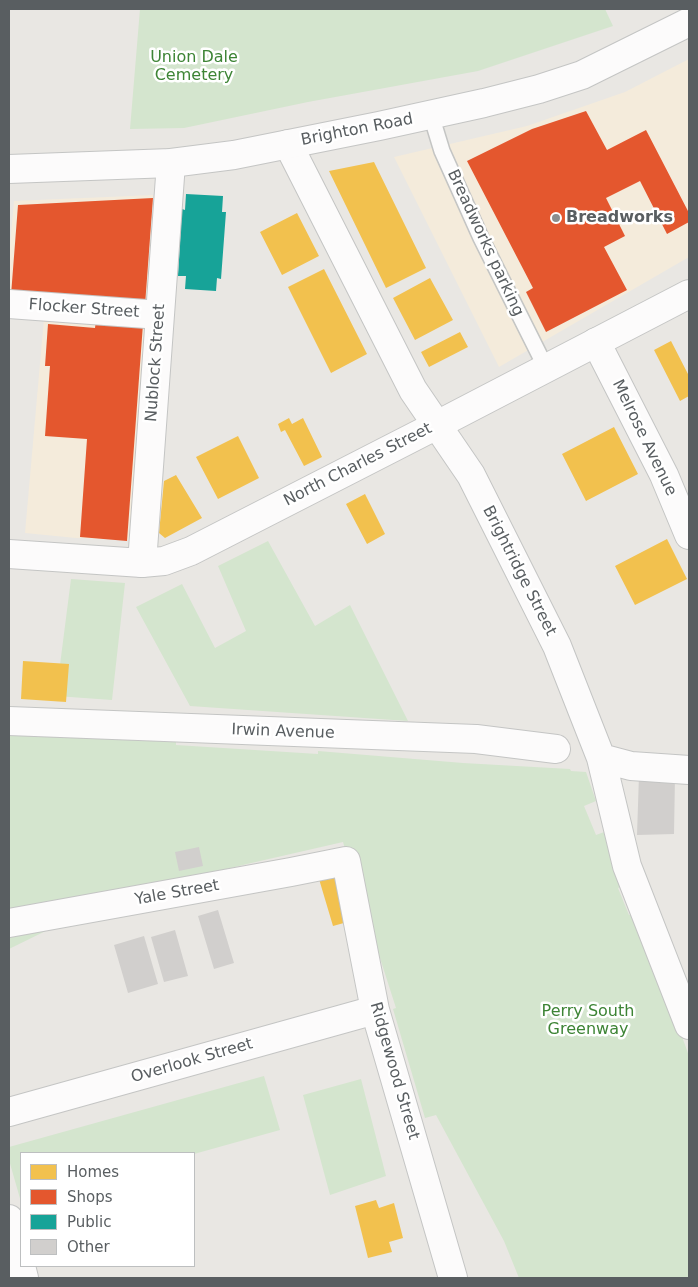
<!DOCTYPE html>
<html>
<head>
<meta charset="utf-8">
<style>
  body { margin:0 }
  #map { position:relative; width:698px; height:1287px; overflow:hidden; background:#e9e7e3; font-family:"DejaVu Sans",sans-serif }
  canvas { display:block }
  .frame { position:absolute; inset:0; border:10px solid #595e61; pointer-events:none }
  .legend { position:absolute; left:20px; top:1152px; width:175px; height:115px; box-sizing:border-box; background:#fff; border:1px solid #bdbfc0; margin:0; padding:6px 9px; list-style:none; font-size:15px; color:#595e61 }
  .legend li { display:flex; align-items:center; gap:10px; height:25px }
  .legend b { width:25px; border:1px solid #bdbfc0 }
</style>
</head>
<body>
<div id="map">
<canvas width="698" height="1287"></canvas>
<div class="frame"></div>
<ul class="legend">
<li><b style="height:14px;background:#f2c14e"></b>Homes</li>
<li><b style="height:14px;background:#e4572e"></b>Shops</li>
<li><b style="height:14px;background:#17a398"></b>Public</li>
<li><b style="height:14px;background:#d1cfcd"></b>Other</li>
</ul>
</div>
<script>
const ctx = document.querySelector('canvas').getContext('2d');
ctx.lineJoin = 'round';
function paint(path, color) { ctx.fillStyle = color; ctx.fill(path, 'evenodd'); }
const poly = rows => new Path2D(rows.map(r => 'M' + r).join(''));
function stroke(path, color, width, dash) { ctx.strokeStyle = color; ctx.lineWidth = width; ctx.lineCap = dash ? 'butt' : 'round'; ctx.setLineDash(dash || []); ctx.stroke(path); }
function write(font, color, halo, rows, align = 'center') {
  ctx.font = font + ' "DejaVu Sans",sans-serif'; ctx.lineWidth = 5; ctx.setLineDash([]); ctx.textBaseline = 'middle'; ctx.strokeStyle = halo; ctx.fillStyle = color; for (const [text, x, y, turn = 0] of rows) {
    ctx.save(); ctx.translate(x, y); ctx.rotate((+turn || 0) * Math.PI / 180); ctx.textAlign = isNaN(turn) ? turn : align; if (halo) ctx.strokeText(text, 0, 0); ctx.fillText(text, 0, 0); ctx.restore();
  }
}
const commercial = poly([
  [689,59,689,257,499,367,394,157,527,126,625,92],
  [153,195,133,540,76,538,25,533,45,307,9,304,9,258,14,201]
]);
const green = poly([
  [140,9,605,9,613,26,478,71,308,102,184,128,130,129],
  [268,541,315,626,350,605,408,721,190,706,136,607,182,584,215,648,246,631,218,566],
  [71,579,125,583,112,700,56,696],
  [9,729,176,741,176,745,318,754,318,751,463,763,570,769,571,771,586,772,596,801,584,806,596,835,607,831,627,884,618,888,629,915,637,912,689,1056,689,1278,519,1278,504,1241,436,1115,425,1118,393,1009,396,1008,380,958,378,959,343,842,247,864,117,896,9,949],
  [264,1076,280,1130,194,1154,21,1153,21,1202,9,1160,9,1147],
  [361,1079,386,1176,330,1195,303,1095]
]);
const homes = poly([
  [374,162,426,268,386,288,329,171],
  [297,213,319,256,282,275,260,232],
  [324,269,367,354,331,373,288,287],
  [430,278,453,320,415,340,393,298],
  [460,332,468,347,429,367,421,352],
  [671,341,689,376,689,396,680,401,654,350],
  [289,418,292,424,303,418,322,457,304,466,285,430,281,432,278,424],
  [614,427,638,474,586,501,562,454],
  [238,436,259,478,218,499,196,457],
  [176,475,202,518,165,538,159,533,164,481],
  [365,494,385,534,367,544,346,504],
  [667,539,687,579,635,605,615,566],
  [23,661,69,664,66,702,21,699],
  [337,874,351,921,333,926,319,879],
  [376,1200,379,1208,394,1203,403,1238,389,1242,392,1252,368,1258,355,1206]
]);
const shops = poly([
  [586,111,607,150,646,130,689,213,689,222,667,234,640,181,606,198,625,236,604,247,627,290,546,332,526,292,533,288,467,161,532,129],
  [153,198,145,305,11,295,18,205],
  [96,320,143,324,127,541,80,537,87,439,45,436,50,366,45,366,48,324,95,328]
]);
const public = poly([
  [186,194,223,196,222,212,226,212,221,279,217,278,216,291,185,289,186,276,178,276,182,209,185,210]
]);
const building = poly([
  [639,775,675,776,674,834,637,835],
  [199,847,203,866,179,871,175,852],
  [218,910,234,963,214,969,198,916],
  [175,930,188,976,164,982,151,937],
  [144,936,158,984,128,993,114,945]
]);
const service = poly([
  [431,115,442,151,481,238,546,368]
]);
const minor = poly([
  [288,144,413,390,471,475,557,646,601,758,627,866,689,1025],
  [9,304,160,315],
  [596,342,664,475,689,535],
  [142,563,171,163],
  [9,721,476,739,556,749],
  [601,758,631,766,689,770],
  [9,923,291,872,346,861,375,1010,453,1278],
  [9,1112,375,1010],
  [9,1219,24,1278]
]);
const tertiary = poly([
  [9,169,171,163,234,155,379,126,484,103,539,89,582,75,689,22],
  [9,554,142,563,164,561,191,551,437,425,689,294]
]);
const markers = [
  [556,218,5,"#8b8e8e"]
];
const parkNames = [
  ["Union Dale",194,58],
  ["Cemetery",194,76],
  ["Perry South",588,1012],
  ["Greenway",588,1030]
];
const streetNames = [
  ["Brighton Road",357,130,-11],
  ["Breadworks parking",485,243,65],
  ["Flocker Street",84,309,4],
  ["Nublock Street",156,363,-86],
  ["Melrose Avenue",644,438,64],
  ["North Charles Street",358,465,-27],
  ["Brightridge Street",519,571,63],
  ["Irwin Avenue",283,732,2],
  ["Yale Street",177,893,-10],
  ["Overlook Street",192,1061,-16],
  ["Ridgewood Street",394,1071,74]
];
const poiNames = [
  ["Breadworks",566,218]
];
paint(commercial, '#f4ebdb');
paint(green, '#d4e5ce');
paint(homes, '#f2c14e');
paint(shops, '#e4572e');
paint(public, '#17a398');
paint(building, '#d1cfcd');
stroke(service, '#c4c5c4', 18);
stroke(minor, '#c4c5c4', 30);
stroke(tertiary, '#c4c5c4', 30);
stroke(service, '#fcfbfb', 15);
stroke(minor, '#fcfbfb', 28);
stroke(tertiary, '#fcfbfb', 28);
for (const [x, y, r, color] of markers) { const dot = new Path2D(); dot.arc(x, y, r, 0, 2 * Math.PI); ctx.fillStyle = color; ctx.fill(dot); stroke(dot, '#fff', 2); }
write('16px', '#3d8435', '#fff', parkNames);
write('16px', '#595e61', '#fff', streetNames);
write('bold 16px', '#595e61', '#fff', poiNames, 'left');
</script>
</body>
</html>
